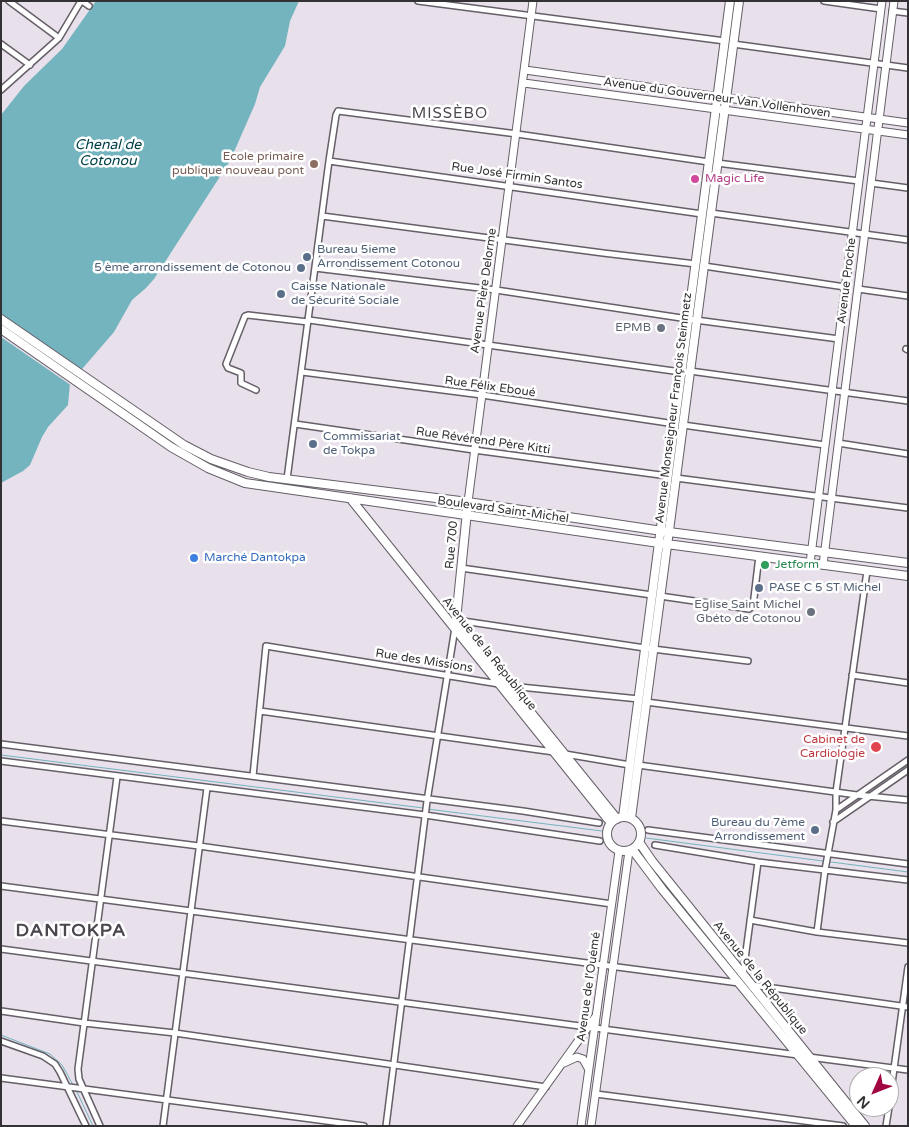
<!DOCTYPE html>
<html>
<head>
<meta charset="utf-8">
<style>
  body { margin:0 }
  #map { position:relative; width:909px; height:1127px; overflow:hidden; background:#e8e0eb; font-family:"Varela Round",sans-serif }
  canvas { display:block }
  .frame { position:absolute; inset:0; border:2px solid #343135; pointer-events:none }
  .north { position:absolute; left:849px; top:1067px; width:50px; height:50px; box-sizing:border-box; background:#fff; border:1px solid #aeadae; border-radius:50%; rotate:226deg; font-size:14px; font-weight:700; line-height:20px; text-align:center; color:#343135 }
  .north::after { content:''; display:block; margin:auto; width:18px; height:22px; background:#a10542; clip-path:polygon(50% 0,100% 100%,50% 72%,0 100%) }
</style>
</head>
<body>
<div id="map">
<canvas width="909" height="1127"></canvas>
<div class="frame"></div>
<div class="north">N</div>
</div>
<script>
const ctx = document.querySelector('canvas').getContext('2d');
ctx.lineJoin = 'round';
function paint(path, color) { ctx.fillStyle = color; ctx.fill(path, 'evenodd'); }
const poly = rows => new Path2D(rows.map(r => 'M' + r).join(''));
function stroke(path, color, width, dash) { ctx.strokeStyle = color; ctx.lineWidth = width; ctx.lineCap = dash ? 'butt' : 'round'; ctx.setLineDash(dash || []); ctx.stroke(path); }
function write(font, color, halo, rows, align = 'center') {
  ctx.font = font + ' "Varela Round",sans-serif'; ctx.lineWidth = 5; ctx.setLineDash([]); ctx.textBaseline = 'middle'; ctx.strokeStyle = halo; ctx.fillStyle = color; for (const [text, x, y, turn = 0] of rows) {
    ctx.save(); ctx.translate(x, y); ctx.rotate((+turn || 0) * Math.PI / 180); ctx.textAlign = isNaN(turn) ? turn : align; if (halo) ctx.strokeText(text, 0, 0); ctx.fillText(text, 0, 0); ctx.restore();
  }
}
const water = poly([
  [96,1,299,1,290,21,285,46,260,87,255,104,230,161,154,279,146,288,132,300,114,332,70,383,68,405,48,427,42,437,30,465,23,471,1,483,1,115,24,86,62,49]
]);
const pier = poly([
  [1,315,82,372,72,386,1,337]
]);
const stream = poly([
  [1,755,423,808],
  [427,809,602,831],
  [646,838,823,861],
  [831,862,908,872],
  [1,1035,50,1054,62,1065,73,1085],
  [77,1092,93,1126]
]);
const street = poly([
  [9,1,59,38],
  [82,1,89,6],
  [418,1,725,41],
  [824,1,881,9],
  [892,11,908,13],
  [1,44,30,65],
  [733,44,908,68],
  [1,90,59,38,81,1],
  [329,161,702,214],
  [717,163,859,181],
  [871,183,908,188],
  [711,213,908,240],
  [322,216,603,253,696,264],
  [704,266,845,287],
  [315,268,496,290,688,319,839,339],
  [858,289,908,296],
  [309,320,681,372],
  [906,349,908,350],
  [690,371,908,401],
  [302,372,482,395,675,424],
  [256,390,241,383,241,373,228,368,226,364,245,316,248,315,308,322],
  [295,424,474,450,668,476],
  [683,425,825,445],
  [838,443,908,454],
  [676,478,908,508],
  [287,479,329,161,336,115,338,111,517,134,709,162],
  [461,568,652,595],
  [660,596,749,609,753,606,759,556],
  [456,620,645,648,748,661],
  [852,675,908,683],
  [510,686,639,699],
  [646,702,908,736],
  [260,711,554,752],
  [1,744,523,811,599,823],
  [565,754,630,765],
  [1,761,425,815,600,841],
  [638,765,857,795,908,800],
  [253,776,266,646,499,684],
  [836,810,908,760],
  [1,821,199,846,612,904],
  [833,822,908,770],
  [648,830,908,864],
  [655,845,758,862,908,880],
  [1,886,739,983],
  [750,920,817,932,908,943],
  [817,932,825,870,836,810,836,792,867,571],
  [1,949,798,1055],
  [743,974,758,862],
  [752,985,908,1007],
  [1,1011,84,1023,175,1033,546,1087],
  [1,1041,43,1056,55,1064,60,1072,86,1126],
  [809,1057,908,1070],
  [1,1078,364,1126],
  [596,1094,843,1126],
  [889,1105,908,967],
  [100,1126,79,1079,78,1069,117,777],
  [163,1126,207,788],
  [386,1126,427,801,455,628],
  [886,1126,889,1107]
]);
const secondary = poly([
  [525,70,908,123],
  [524,83,908,135],
  [468,502,533,1],
  [810,563,882,1],
  [823,565,894,1],
  [564,1063,577,1057,583,1059,588,1068],
  [517,1126,596,1016],
  [581,1126,619,851],
  [591,1126,629,851]
]);
const primary = poly([
  [1,319,184,445,211,459,248,472,269,477,468,502,669,532,908,563],
  [1,329,171,447,208,468,245,483,659,543,908,576],
  [350,498,611,823],
  [468,502,456,620,617,819],
  '607 834a17 17 0 1 1 34 0a17 17 0 1 1-34 0Z',
  [623,817,730,1],
  [631,818,739,1],
  [639,842,652,861,865,1126],
  [632,849,662,889,856,1126]
]);
const markers = [
  [314,164,5,"#8d6e63"],
  [695,179,5,"#d1479c"],
  [307,257,5,"#5c6f8a"],
  [301,268,5,"#5c6f8a"],
  [281,294,5,"#5c6f8a"],
  [661,328,5,"#6b7280"],
  [313,444,5,"#5c6f8a"],
  [194,558,5,"#3f7fe0"],
  [765,565,5,"#2e9e5b"],
  [759,588,5,"#5c6f8a"],
  [811,612,5,"#6b7280"],
  [876,747,6,"#e0444e"],
  [815,830,5,"#5c6f8a"]
];
const streetNames = [
  ["Avenue du Gouverneur Van Vollenhoven",717,98,8],
  ["Rue José Firmin Santos",517,176,8],
  ["Avenue Proche",847,281,-83],
  ["Avenue Pière Delorme",484,291,-82],
  ["Rue Félix Eboué",490,387,8],
  ["Avenue Monseigneur François Steinmetz",674,408,-83],
  ["Rue Révérend Père Kitti",483,441,8],
  ["Boulevard Saint-Michel",503,510,8],
  ["Rue 700",452,545,-85],
  ["Avenue de la République",489,654,51],
  ["Rue des Missions",424,661,9],
  ["Avenue de la République",760,978,51],
  ["Avenue de l'Ouémé",589,987,-82]
];
const educationNames = [
  ["Ecole primaire",304,157],
  ["publique nouveau pont",304,171]
];
const hotelNames = [
  ["Magic Life",705,179]
];
const serviceNames = [
  ["Bureau 5ieme",317,250],
  ["Arrondissement Cotonou",317,264],
  ["5 ème arrondissement de Cotonou",291,268,"right"],
  ["Caisse Nationale",291,287],
  ["de Sécurité Sociale",291,301],
  ["Commissariat",323,437],
  ["de Tokpa",323,451],
  ["PASE C 5 ST Michel",769,588],
  ["Bureau du 7ème",805,823,"right"],
  ["Arrondissement",805,837,"right"]
];
const worshipNames = [
  ["EPMB",651,328],
  ["Eglise Saint Michel",801,605],
  ["Gbéto de Cotonou",801,619]
];
const shopNames = [
  ["Marché Dantokpa",204,558]
];
const leisureNames = [
  ["Jetform",775,565]
];
const healthNames = [
  ["Cabinet de",865,740],
  ["Cardiologie",865,754]
];
const waterNames = [
  ["Chenal de",108,145],
  ["Cotonou",108,161]
];
const quarterNames = [
  ["MISSÈBO",450,114]
];
const districtNames = [
  ["DANTOKPA",71,931]
];
paint(water, '#73b4bf');
paint(pier, '#e8e0eb');
stroke(stream, '#73b4bf', 1);
stroke(street, '#655f68', 8);
stroke(secondary, '#655f68', 9);
stroke(primary, '#655f68', 10);
stroke(street, '#fff', 5);
stroke(secondary, '#fff', 7);
stroke(primary, '#fff', 8);
for (const [x, y, r, color] of markers) { const dot = new Path2D(); dot.arc(x, y, r, 0, 2 * Math.PI); ctx.fillStyle = color; ctx.fill(dot); stroke(dot, '#fff', 2); }
write('12px', '#343135', '#fff', streetNames);
write('12px', '#785e54', '#fff', educationNames, 'right');
write('12px', '#b23c85', '#fff', hotelNames, 'left');
write('12px', '#4e5e75', '#fff', serviceNames, 'left');
write('12px', '#5b616d', '#fff', worshipNames, 'right');
write('12px', '#366cbe', '#fff', shopNames, 'left');
write('12px', '#27864d', '#fff', leisureNames, 'left');
write('12px', '#be3a42', '#fff', healthNames, 'right');
write('italic 14px', '#014149', '#fff', waterNames);
ctx.letterSpacing = '1px';
write('15px', '#4c464f', '#fff', quarterNames);
ctx.letterSpacing = '0px';
ctx.letterSpacing = '1px';
write('bold 18px', '#4c464f', '#fff', districtNames);
ctx.letterSpacing = '0px';
</script>
</body>
</html>
